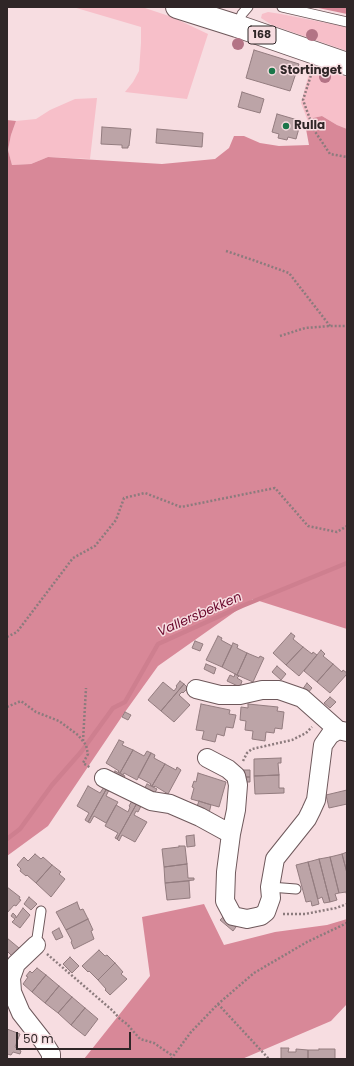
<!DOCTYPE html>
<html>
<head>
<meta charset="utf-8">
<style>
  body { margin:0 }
  #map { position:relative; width:354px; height:1066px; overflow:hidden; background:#f7dde1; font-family:Poppins,sans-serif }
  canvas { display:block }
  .frame { position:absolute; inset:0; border:8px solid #2f2627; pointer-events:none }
  .scale { position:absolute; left:16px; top:1032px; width:115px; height:18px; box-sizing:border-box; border:2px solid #2f2627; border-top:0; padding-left:5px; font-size:12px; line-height:14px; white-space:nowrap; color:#2f2627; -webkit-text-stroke:3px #f7dde1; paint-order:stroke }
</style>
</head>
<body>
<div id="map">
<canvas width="354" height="1066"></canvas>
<div class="frame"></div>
<div class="scale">50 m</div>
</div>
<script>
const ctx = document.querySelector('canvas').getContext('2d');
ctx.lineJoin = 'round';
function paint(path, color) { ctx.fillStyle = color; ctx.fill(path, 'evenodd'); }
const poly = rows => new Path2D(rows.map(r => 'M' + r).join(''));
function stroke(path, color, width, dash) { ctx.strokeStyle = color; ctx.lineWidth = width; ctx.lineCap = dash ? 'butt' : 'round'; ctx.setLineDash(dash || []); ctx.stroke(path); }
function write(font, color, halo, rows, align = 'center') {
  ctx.font = font + ' Poppins,sans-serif'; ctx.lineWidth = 3; ctx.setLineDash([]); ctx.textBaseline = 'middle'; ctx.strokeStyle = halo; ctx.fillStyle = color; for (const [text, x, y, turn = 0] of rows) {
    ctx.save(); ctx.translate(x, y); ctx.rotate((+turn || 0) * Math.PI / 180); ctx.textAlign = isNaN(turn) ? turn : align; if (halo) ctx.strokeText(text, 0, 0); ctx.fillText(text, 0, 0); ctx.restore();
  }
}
const green = poly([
  [73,7,142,7,172,17,208,34,187,99,125,92,133,82,139,71,141,43,141,27],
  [268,12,281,14,347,27,347,51,272,25,261,18,262,14],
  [311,66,347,77,347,129,337,125,322,116,313,118,309,124,301,103],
  [97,98,90,159,48,157,31,164,12,165,8,150,11,135,16,121,36,119,50,110,75,99]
]);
const forest = poly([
  [314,7,347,7,347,14,323,9],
  [322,116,337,125,347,129,347,629,253,599,158,666,125,712,48,826,7,856,7,120,16,121,11,135,8,150,12,165,31,164,48,157,162,164,215,159,229,148,234,136,244,136,260,143,279,146,309,145,306,129,313,118],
  [204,904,224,945,275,932,327,925,347,919,347,1004,331,1021,242,1059,84,1059,150,976,142,917]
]);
const stream = poly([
  [7,839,20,829,52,785,81,752,113,708,125,702,158,644,242,606,347,563]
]);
const building = poly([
  [254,50,299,64,290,91,246,78,254,50],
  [242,92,264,99,260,113,238,107,242,92],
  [277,114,301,121,296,139,288,137,287,140,278,138,279,134,272,132,277,114],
  [102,127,131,129,129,146,128,146,128,148,122,148,122,145,101,144,102,127],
  [157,129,203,133,202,147,156,143,157,129],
  [291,633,295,636,293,639,303,647,286,665,273,653,291,633],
  [218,636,222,638,221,640,232,646,222,667,206,660,218,636],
  [195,641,203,644,200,651,192,648,195,641],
  [233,643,238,645,237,648,247,653,237,675,222,667,233,643],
  [303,647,312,654,313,652,317,655,299,676,286,665,303,647],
  [321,650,325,654,323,656,333,664,317,682,304,671,321,650],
  [247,653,259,658,260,656,264,658,253,682,237,675,247,653],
  [206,664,216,668,214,674,204,669,206,664],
  [333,664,342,672,343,670,347,673,347,674,330,693,317,682,333,664],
  [277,666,286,674,281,680,272,672,277,666],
  [235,674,239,676,237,678,242,681,240,687,227,681,230,675,234,677,235,674],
  [180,681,184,684,161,711,148,700,163,682,174,691,177,687,176,686,180,681],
  [307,683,312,688,307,694,302,690,307,683],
  [184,684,188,688,183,693,182,692,179,695,190,705,174,722,161,711,184,684],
  [330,697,336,702,330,708,324,703,330,697],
  [201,704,230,710,229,714,236,715,233,728,226,727,224,736,217,734,215,742,202,739,204,731,196,730,201,704],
  [248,704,278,707,277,711,284,712,282,729,275,728,274,733,266,732,265,741,252,739,253,731,245,730,246,721,240,720,241,707,248,708,248,704],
  [125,712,131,715,128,720,122,717,125,712],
  [119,740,124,742,122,745,133,750,120,773,118,772,119,771,106,763,119,740],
  [133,750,144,756,147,751,151,753,137,780,124,773,123,775,120,773,133,750],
  [151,753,155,755,154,758,165,764,152,786,150,785,151,784,138,777,151,753],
  [281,758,281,763,278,763,279,775,254,776,254,759,281,758],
  [165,764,176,770,177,767,181,770,168,794,155,786,154,787,152,786,165,764],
  [243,770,250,770,250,777,243,777,243,770],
  [115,771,125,776,121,783,112,777,115,771],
  [198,773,226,782,219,807,191,799,194,788,192,787,194,781,196,782,198,773],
  [279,775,279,788,284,788,284,793,255,794,254,776,279,775],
  [243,777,250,777,250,782,243,782,243,777],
  [147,784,157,789,153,796,143,791,147,784],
  [88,786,100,793,104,787,107,788,88,822,85,820,89,813,77,806,88,786],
  [107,788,109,790,106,796,118,802,106,823,94,816,90,823,88,822,107,788],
  [347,790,347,804,329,808,326,795,347,790],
  [132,801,137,803,117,839,115,838,118,833,105,826,116,805,128,812,130,807,129,806,132,801],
  [199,801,211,805,209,813,196,809,199,801],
  [137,803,141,806,138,812,136,811,134,815,147,822,135,842,122,835,119,841,117,839,137,803],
  [194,835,195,846,187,847,186,836,194,835],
  [179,846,185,846,187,864,164,867,162,849,179,847,179,846],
  [347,852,347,873,342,854,347,852],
  [35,854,41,859,43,857,52,865,36,883,27,875,26,876,20,871,21,869,17,865,24,857,28,861,35,854],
  [342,854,347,873,347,897,346,892,339,893,330,857,342,854],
  [330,857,339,893,335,894,337,900,330,902,319,859,330,857],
  [319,859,330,902,324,903,322,897,318,899,308,862,319,859],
  [308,862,319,904,312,906,311,901,306,902,296,865,308,862],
  [187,864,188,878,194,878,194,880,165,883,164,867,187,864],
  [52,865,61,872,59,874,65,879,51,897,36,883,52,865],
  [189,881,190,898,167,900,165,883,189,881],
  [7,887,20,897,19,899,21,900,16,906,14,905,7,913,7,887],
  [29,897,37,904,31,910,24,904,29,897],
  [77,902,80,910,83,909,88,919,66,930,56,912,77,902],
  [23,908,30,915,20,928,12,922,15,919,11,916,13,913,16,916,16,918,23,908],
  [223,917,236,927,233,931,220,920,223,917],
  [88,919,93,930,91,931,94,939,74,949,71,942,72,941,66,930,88,919],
  [59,928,63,937,56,940,52,932,59,928],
  [7,938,19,948,12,956,7,951,7,938],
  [99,950,105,956,107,955,115,963,98,980,89,971,88,972,82,966,99,950],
  [70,957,79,966,72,973,63,964,70,957],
  [115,963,123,972,121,974,127,979,110,995,105,990,106,989,98,980,115,963],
  [37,968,46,975,32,992,23,984,28,977,26,976,30,971,32,973,37,968],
  [46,975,59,986,45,1003,32,992,46,975],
  [59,986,72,997,58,1013,45,1003,59,986],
  [72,997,85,1008,71,1025,58,1013,72,997],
  [85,1008,98,1019,85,1036,71,1025,85,1008],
  [7,1029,20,1034,15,1047,21,1051,20,1054,13,1052,11,1055,7,1054,7,1029],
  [281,1048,289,1048,288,1052,296,1052,296,1049,308,1050,308,1059,281,1059,281,1048],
  [319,1049,335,1049,335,1059,308,1059,308,1050,319,1050,319,1049]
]);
const path = poly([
  [312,72,303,100,314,130,330,154,347,157],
  [226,251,253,260,289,273,330,326],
  [280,336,305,328,330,326,347,326],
  [7,637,17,632,73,558,95,546,116,520,124,498,145,493,181,507,275,488,308,526,337,532,347,526],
  [7,707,21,701,36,712,59,721,78,735,86,745,88,754,83,763,91,768],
  [83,741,86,688],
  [243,761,247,753,252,749,292,740,306,733,312,727],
  [283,914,305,914,336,908,347,904],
  [47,954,113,1011,120,1019,127,1024,140,1039,154,1043,173,1056],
  [218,1004,269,1059],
  [171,1059,191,1032,218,1004,254,973,307,942,347,923]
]);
const lane = poly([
  [282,7,347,22],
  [237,26,242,14,248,7],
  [270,887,296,889],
  [36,945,41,911]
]);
const street = poly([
  [196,689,220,695,240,695,262,690,279,690,302,698,338,730],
  [207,758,228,769,236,776,238,785,236,810,231,834,226,872,225,901,233,916,247,919,261,916,266,912,271,898,270,887,275,859,307,819,311,811,316,800,323,745,330,735,338,730,347,732],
  [104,778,151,801,170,804,200,817,231,834],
  [36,945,16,964,11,978,12,992,21,1013,43,1041,51,1054,51,1059]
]);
const primary = poly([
  [177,7,237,26,347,64]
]);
const trees = [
  [312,35],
  [238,44],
  [325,77]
];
const markers = [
  [272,71,4,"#1b764a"],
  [286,126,4,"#1b764a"]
];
const shields = [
  [262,35,28]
];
const shieldNames = [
  ["168",262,35]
];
const poiNames = [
  ["Stortinget",280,71],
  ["Rulla",294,126]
];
const waterNames = [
  ["Vallersbekken",200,615,-24]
];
paint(green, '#f7bfc9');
paint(forest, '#d88898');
stroke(stream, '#ce7f8f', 4.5);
paint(building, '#bca4a7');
stroke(building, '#937c7f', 1);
stroke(lane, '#6e585b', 11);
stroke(street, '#6e585b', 20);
stroke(primary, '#6e585b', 24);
stroke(path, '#8c7b7d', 2.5, [2, 2]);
stroke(lane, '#fff', 9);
stroke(street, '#fff', 18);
stroke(primary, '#fff', 22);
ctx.fillStyle = '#b37385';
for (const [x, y] of trees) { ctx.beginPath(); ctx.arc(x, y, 6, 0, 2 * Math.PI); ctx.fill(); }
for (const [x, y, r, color] of markers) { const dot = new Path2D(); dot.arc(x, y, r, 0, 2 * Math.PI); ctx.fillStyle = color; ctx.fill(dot); stroke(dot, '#f7dde1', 1.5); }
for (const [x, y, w] of shields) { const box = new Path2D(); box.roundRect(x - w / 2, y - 9, w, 18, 3); ctx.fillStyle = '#f7dde1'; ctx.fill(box); stroke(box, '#2f2627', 1); }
write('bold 11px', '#2f2627', null, shieldNames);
write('bold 12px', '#2f2627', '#f7dde1', poiNames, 'left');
write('italic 13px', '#6b092d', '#f7dde1', waterNames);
</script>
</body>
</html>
